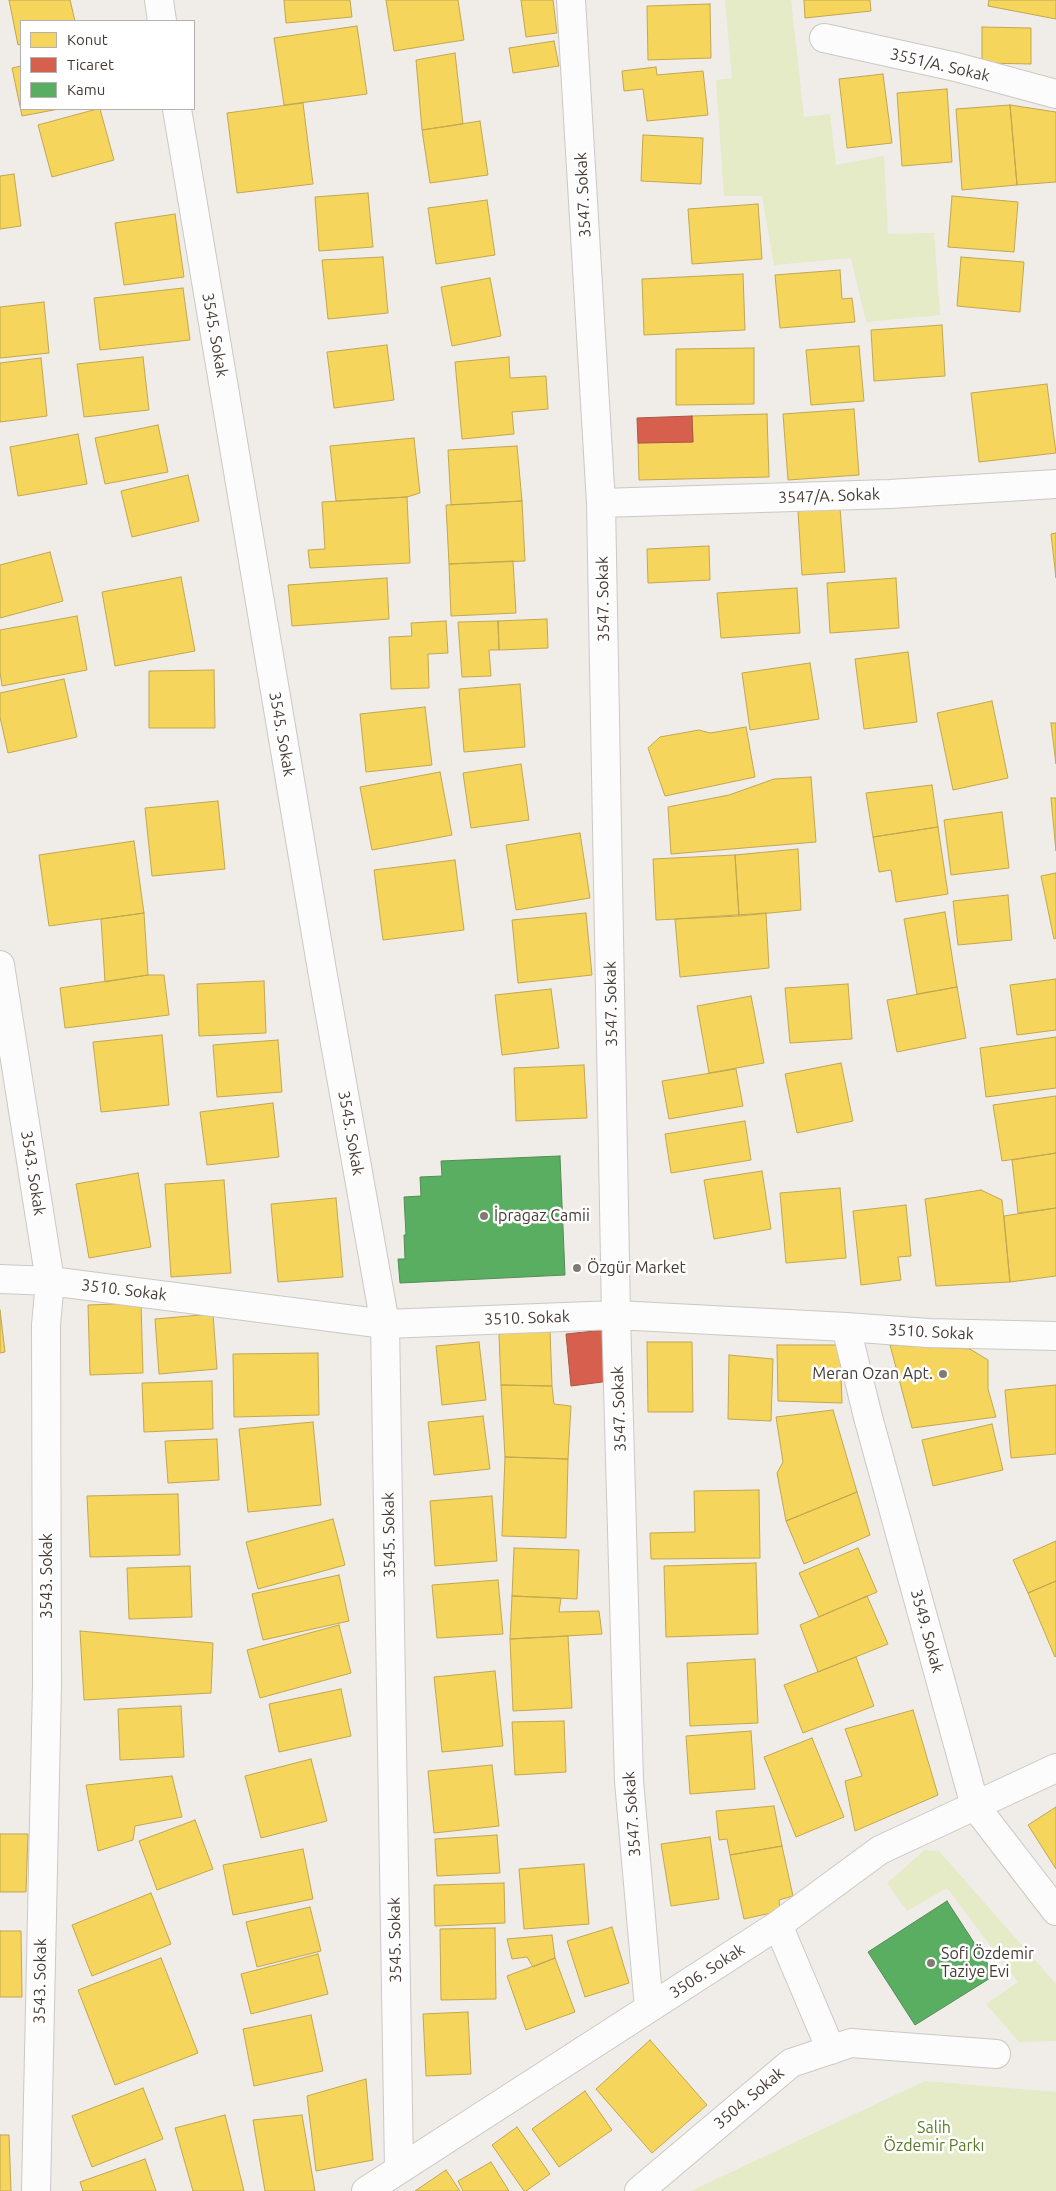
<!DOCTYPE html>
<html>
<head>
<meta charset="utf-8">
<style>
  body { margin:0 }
  #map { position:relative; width:1056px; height:2191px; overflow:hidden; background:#f0ece8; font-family:Ubuntu,sans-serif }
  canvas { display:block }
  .legend { position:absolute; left:20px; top:20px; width:175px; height:90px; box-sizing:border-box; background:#fff; border:1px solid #b5b1ae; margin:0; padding:6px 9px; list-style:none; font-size:15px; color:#463b34 }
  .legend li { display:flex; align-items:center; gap:10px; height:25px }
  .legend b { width:25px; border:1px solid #b5b1ae }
</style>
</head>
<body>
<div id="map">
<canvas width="1056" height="2191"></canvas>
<ul class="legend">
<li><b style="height:14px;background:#f6d55c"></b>Konut</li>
<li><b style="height:14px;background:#d6604d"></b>Ticaret</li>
<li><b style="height:14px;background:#5aae61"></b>Kamu</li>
</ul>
</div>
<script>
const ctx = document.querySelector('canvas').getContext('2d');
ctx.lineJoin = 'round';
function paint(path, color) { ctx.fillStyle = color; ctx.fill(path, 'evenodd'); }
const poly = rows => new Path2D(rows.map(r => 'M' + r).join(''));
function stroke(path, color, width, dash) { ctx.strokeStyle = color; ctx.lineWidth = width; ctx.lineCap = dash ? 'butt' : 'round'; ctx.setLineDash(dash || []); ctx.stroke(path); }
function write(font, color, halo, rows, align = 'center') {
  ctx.font = font + ' Ubuntu,sans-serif'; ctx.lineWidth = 5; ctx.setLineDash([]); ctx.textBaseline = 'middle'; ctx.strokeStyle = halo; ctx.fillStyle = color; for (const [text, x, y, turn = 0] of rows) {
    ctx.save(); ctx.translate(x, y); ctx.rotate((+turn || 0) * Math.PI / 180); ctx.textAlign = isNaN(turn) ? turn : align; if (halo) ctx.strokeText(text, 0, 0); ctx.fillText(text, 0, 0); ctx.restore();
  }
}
const green = poly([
  [725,0,791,0,804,117,830,114,836,165,884,156,888,234,934,233,940,315,866,322,851,258,774,265,762,196,724,196,716,80,732,78],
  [925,1850,939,1851,1056,1984,1056,2041,1019,2042,986,2004,1018,1982,947,1888,907,1911,887,1883],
  [925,2081,1056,2092,1056,2191,691,2191]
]);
const homes = poly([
  [9,0,70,0,75,21,21,21,21,44,18,45,9,0],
  [284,0,350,0,352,17,286,23,284,0],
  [386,0,458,0,464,40,394,51,386,0],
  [521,0,553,0,557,33,526,37,521,0],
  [804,0,870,0,871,11,805,18,804,0],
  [989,0,1056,0,1056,19,988,6,989,0],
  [710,4,711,58,648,60,647,6,710,4],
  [357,26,367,94,284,105,274,38,357,26],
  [982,27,1031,28,1031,64,982,63,982,27],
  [554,41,559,66,513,73,509,48,554,41],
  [455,53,463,124,422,130,416,60,455,53],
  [21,66,21,109,59,109,22,116,12,68,21,66],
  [656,67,657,75,703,71,708,115,647,121,643,89,624,91,622,71,656,67],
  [883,74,892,143,847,148,839,79,883,74],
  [947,89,952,162,902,166,897,93,947,89],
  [303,103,313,184,237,193,227,113,303,103],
  [1010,105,1017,185,962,190,956,109,1010,105],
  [1010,105,1056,112,1056,182,1017,185,1010,105],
  [97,109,100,109,114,160,52,177,38,125,97,109],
  [480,121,488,175,430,183,422,130,480,121],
  [643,135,703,138,701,184,641,181,643,135],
  [14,174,21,226,0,229,0,176,14,174],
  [368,193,373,247,319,251,315,197,368,193],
  [952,196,1018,202,1014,252,948,247,952,196],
  [487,200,495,255,436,264,428,208,487,200],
  [758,204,762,259,692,264,688,209,758,204],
  [175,214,184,277,124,285,115,223,175,214],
  [383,257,388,313,328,319,322,260,383,257],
  [961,257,1024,262,1020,312,957,306,961,257],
  [840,270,842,299,852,298,855,322,780,328,775,275,840,270],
  [743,274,745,330,644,335,642,279,743,274],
  [490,278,501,336,452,346,441,287,490,278],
  [183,288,190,340,100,350,94,298,183,288],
  [44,302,49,353,0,358,0,307,44,302],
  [942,325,945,376,874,381,871,330,942,325],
  [387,345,394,400,334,408,327,352,387,345],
  [859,346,864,401,811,405,806,350,859,346],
  [754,348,754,404,676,405,676,349,754,348],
  [143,357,149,410,84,417,77,364,143,357],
  [509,357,510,378,546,376,548,409,512,412,514,434,462,439,455,362,509,357],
  [41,358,47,416,0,422,0,363,41,358],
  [1047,384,1056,453,979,462,971,393,1047,384],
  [854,409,859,475,788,480,783,414,854,409],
  [767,414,769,477,639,480,638,443,693,442,692,416,767,414],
  [158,425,168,472,105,484,95,438,158,425],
  [78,434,87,484,18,496,10,447,78,434],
  [414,438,420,493,407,497,336,501,330,446,414,438],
  [517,446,522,501,451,505,448,450,517,446],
  [188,475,199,521,132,537,121,491,188,475],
  [407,497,410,563,310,568,308,550,325,549,322,502,407,497],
  [522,501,525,561,449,564,446,505,522,501],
  [840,508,845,572,802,575,798,511,840,508],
  [1056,533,1056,578,1051,534,1056,533],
  [709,546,710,580,648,583,647,549,709,546],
  [50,552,63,601,0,618,0,565,50,552],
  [513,561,516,613,451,616,449,564,513,561],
  [181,577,195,651,115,666,102,592,181,577],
  [387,578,389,619,292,626,288,585,387,578],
  [896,578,899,628,830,633,827,583,896,578],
  [797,588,800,633,721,638,717,593,797,588],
  [77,616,87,670,2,686,0,672,0,630,77,616],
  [547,619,548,648,499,650,498,621,547,619],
  [446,621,448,653,428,654,429,688,391,689,389,637,412,636,411,623,446,621],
  [498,621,499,650,489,650,491,676,462,677,458,622,498,621],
  [908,652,917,722,864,729,855,659,908,652],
  [810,663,819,719,750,730,742,673,810,663],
  [214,670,215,728,149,728,149,671,214,670],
  [64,679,77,737,8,753,0,717,0,693,64,679],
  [520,684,525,747,464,752,459,689,520,684],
  [992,701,1008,778,953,790,937,713,992,701],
  [425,707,432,765,366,772,360,714,425,707],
  [1051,723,1056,723,1056,764,1051,723],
  [746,727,755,777,665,796,648,748,660,737,699,730,710,733,746,727],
  [521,764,529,820,471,828,463,773,521,764],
  [440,772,452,835,372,850,360,787,440,772],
  [811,777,816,842,671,854,668,807,729,795,774,779,811,777],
  [932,785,938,827,873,837,866,793,932,785],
  [1051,798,1056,798,1056,851,1051,798],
  [218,801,225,869,152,876,145,808,218,801],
  [1002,812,1009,868,951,875,944,820,1002,812],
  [938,827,948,894,896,902,891,870,879,872,873,837,938,827],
  [580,833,590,898,516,910,506,845,580,833],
  [134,841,144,913,49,926,39,855,134,841],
  [798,849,801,910,739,916,735,855,798,849],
  [735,855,739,916,656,920,653,859,735,855],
  [455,860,464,930,383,940,374,870,455,860],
  [1056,873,1056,938,1054,939,1041,876,1056,873],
  [1008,895,1012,940,958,945,953,901,1008,895],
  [945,912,957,987,917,994,904,919,945,912],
  [144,913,148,975,105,982,101,919,144,913],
  [586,913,592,975,518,983,512,920,586,913],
  [766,913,769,968,680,977,675,919,766,913],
  [148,975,164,975,169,1015,65,1028,60,988,148,975],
  [1056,979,1056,1030,1017,1035,1010,985,1056,979],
  [264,981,266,1033,199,1036,197,984,264,981],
  [848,984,852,1039,790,1043,785,988,848,984],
  [957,987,966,1038,897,1052,887,1000,957,987],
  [551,989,559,1048,502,1055,495,995,551,989],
  [751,996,764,1063,709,1073,697,1006,751,996],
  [162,1035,169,1105,101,1112,93,1042,162,1035],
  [1056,1037,1056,1088,986,1097,980,1048,1056,1037],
  [278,1040,282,1092,217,1097,213,1045,278,1040],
  [841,1063,853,1121,797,1133,785,1074,841,1063],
  [584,1065,587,1118,516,1121,514,1068,584,1065],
  [736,1069,743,1106,669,1119,662,1081,736,1069],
  [1056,1096,1056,1153,1002,1161,993,1105,1056,1096],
  [273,1103,279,1157,207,1165,200,1112,273,1103],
  [745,1121,751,1160,671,1173,665,1134,745,1121],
  [1056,1153,1056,1208,1018,1213,1012,1160,1056,1153],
  [762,1171,771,1229,714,1239,704,1180,762,1171],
  [138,1173,151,1247,89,1258,76,1184,138,1173],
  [224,1180,231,1273,171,1277,165,1184,224,1180],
  [840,1188,846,1258,786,1263,780,1193,840,1188],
  [981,1190,1002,1200,1010,1282,936,1286,925,1199,981,1190],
  [336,1198,343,1277,278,1282,271,1204,336,1198],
  [906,1205,911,1256,898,1257,901,1280,861,1285,853,1211,906,1205],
  [1056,1208,1056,1276,1010,1282,1004,1216,1056,1208],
  [141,1303,143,1373,90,1375,88,1305,141,1303],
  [0,1310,5,1352,0,1353,0,1310],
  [213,1314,217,1369,159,1374,155,1319,213,1314],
  [550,1330,552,1386,501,1385,499,1334,550,1330],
  [479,1342,486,1400,442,1405,436,1346,479,1342],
  [647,1342,692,1342,693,1412,648,1412,647,1342],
  [777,1345,840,1345,842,1403,778,1401,777,1345],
  [890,1345,970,1349,988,1360,988,1389,996,1417,912,1428,890,1345],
  [318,1353,319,1415,234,1417,233,1354,318,1353],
  [729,1355,773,1359,771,1421,728,1419,729,1355],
  [212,1381,213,1429,144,1432,142,1383,212,1381],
  [501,1385,552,1386,554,1404,571,1406,568,1459,505,1457,501,1385],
  [1056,1385,1056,1454,1011,1458,1005,1390,1056,1385],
  [833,1410,857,1492,786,1521,777,1473,783,1462,776,1417,833,1410],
  [483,1416,490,1469,434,1475,428,1422,483,1416],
  [313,1422,321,1505,248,1512,239,1429,313,1422],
  [992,1424,1003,1470,933,1486,922,1440,992,1424],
  [217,1439,219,1480,168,1483,165,1441,217,1439],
  [505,1457,568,1459,566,1538,502,1536,505,1457],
  [759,1490,760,1558,651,1559,650,1533,695,1532,694,1491,759,1490],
  [857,1492,870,1535,804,1564,786,1521,857,1492],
  [178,1494,180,1555,90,1557,87,1496,178,1494],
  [492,1496,497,1561,435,1566,430,1501,492,1496],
  [333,1519,345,1565,258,1589,246,1542,333,1519],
  [1056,1541,1056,1581,1028,1593,1013,1560,1056,1541],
  [514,1548,579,1550,577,1599,512,1596,514,1548],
  [858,1548,877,1592,819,1617,799,1573,858,1548],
  [756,1563,758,1634,666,1637,664,1566,756,1563],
  [190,1566,192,1617,129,1619,127,1568,190,1566],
  [339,1575,349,1621,263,1640,252,1594,339,1575],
  [498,1580,503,1634,437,1638,432,1585,498,1580],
  [1056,1581,1056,1656,1055,1657,1028,1593,1056,1581],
  [512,1596,561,1598,559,1612,599,1611,602,1634,510,1639,512,1596],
  [867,1596,888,1644,818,1672,800,1625,867,1596],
  [339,1625,351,1673,260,1698,247,1650,339,1625],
  [80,1631,213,1643,211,1693,84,1700,80,1631],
  [568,1636,572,1708,513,1711,510,1639,568,1636],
  [856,1657,874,1706,803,1733,784,1685,856,1657],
  [755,1659,758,1723,690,1726,687,1663,755,1659],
  [495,1671,503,1746,442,1752,434,1677,495,1671],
  [341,1689,351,1736,279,1752,269,1704,341,1689],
  [181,1706,184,1757,120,1760,118,1709,181,1706],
  [913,1710,938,1795,855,1831,845,1781,862,1776,845,1729,913,1710],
  [564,1721,566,1772,515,1775,512,1722,564,1721],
  [751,1731,755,1789,690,1794,686,1736,751,1731],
  [812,1738,844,1817,796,1837,764,1757,812,1738],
  [311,1759,327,1821,261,1838,245,1776,311,1759],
  [492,1765,499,1826,434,1833,428,1771,492,1765],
  [172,1776,182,1817,135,1826,133,1840,98,1851,86,1785,172,1776],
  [774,1806,782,1846,730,1855,727,1839,719,1840,716,1811,774,1806],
  [1056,1807,1056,1869,1028,1825,1056,1807],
  [195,1820,213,1869,157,1890,139,1841,195,1820],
  [0,1834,28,1834,26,1892,0,1892,0,1834],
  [497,1835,500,1873,437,1876,435,1839,497,1835],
  [710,1837,719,1899,671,1906,661,1844,710,1837],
  [782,1846,793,1896,779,1900,780,1911,744,1919,730,1855,782,1846],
  [303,1849,313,1899,233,1915,223,1865,303,1849],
  [584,1864,589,1924,524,1929,519,1869,584,1864],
  [504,1883,505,1923,435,1926,434,1885,504,1883],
  [151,1893,171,1944,92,1976,72,1925,151,1893],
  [310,1907,321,1951,257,1967,246,1922,310,1907],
  [612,1927,629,1983,585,1997,567,1941,612,1927],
  [495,1928,496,1999,441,2000,440,1929,495,1928],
  [0,1931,21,1931,22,1997,0,1997,0,1931],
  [552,1935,555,1958,533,1967,527,1957,512,1959,507,1939,552,1935],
  [318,1954,328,1994,251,2014,241,1974,318,1954],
  [161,1958,198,2053,115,2085,78,1990,161,1958],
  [555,1958,575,2012,526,2030,507,1976,555,1958],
  [468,2012,471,2074,426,2076,423,2014,468,2012],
  [311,2015,323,2071,254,2086,243,2029,311,2015],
  [650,2040,707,2105,652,2153,596,2089,650,2040],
  [366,2079,373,2160,316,2171,307,2096,366,2079],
  [143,2088,163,2139,92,2167,72,2116,143,2088],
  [585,2091,612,2130,559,2167,532,2129,585,2091],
  [225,2115,244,2191,193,2191,175,2128,225,2115],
  [302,2115,315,2191,265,2191,253,2120,302,2115],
  [517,2127,550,2174,526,2191,524,2191,492,2145,517,2127],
  [0,2135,9,2135,11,2191,0,2191,0,2135],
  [145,2159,156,2191,83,2191,80,2182,145,2159],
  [491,2162,509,2191,463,2191,458,2181,491,2162],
  [446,2170,460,2191,415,2191,446,2170]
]);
const shops = poly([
  [692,416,693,442,638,443,637,418,692,416],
  [604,1330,610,1381,571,1386,566,1334,604,1330]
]);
const public = poly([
  [560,1156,565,1275,400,1283,398,1259,405,1259,404,1235,406,1235,404,1197,421,1196,420,1177,442,1176,441,1161,560,1156],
  [947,1901,995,1975,915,2025,868,1952,947,1901]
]);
const minor = poly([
  [159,0,162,21],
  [571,0,601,503,616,1315,629,1781,649,2008],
  [824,38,956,67,1056,94],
  [177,109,322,970,385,1324,399,2169],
  [601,503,890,494,1056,484],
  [0,965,50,1281,46,1325,47,1685,36,2191],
  [0,1279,50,1281,385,1324,616,1315,846,1327,928,1333,1056,1336],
  [846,1327,868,1417,975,1806,1056,1911],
  [778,1925,831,2050],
  [366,2191,778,1925,880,1850,1056,1768],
  [639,2191,791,2063,851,2043,996,2054]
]);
const markers = [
  [484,1216,5,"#827973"],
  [577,1268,5,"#827973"],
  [943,1374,5,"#827973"],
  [931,1963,5,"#827973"]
];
const streetNames = [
  ["3551/A. Sokak",940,65,13],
  ["3547. Sokak",583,195,-93],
  ["3545. Sokak",215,335,80],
  ["3547/A. Sokak",829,496,-2],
  ["3547. Sokak",603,599,-91],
  ["3545. Sokak",282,734,80],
  ["3547. Sokak",611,1004,-91],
  ["3545. Sokak",351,1133,80],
  ["3543. Sokak",33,1173,81],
  ["3510. Sokak",124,1290,7],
  ["3510. Sokak",527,1318,-2],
  ["3510. Sokak",931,1332,3],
  ["3547. Sokak",619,1409,-92],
  ["3545. Sokak",389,1535,-91],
  ["3543. Sokak",47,1576,-90],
  ["3549. Sokak",927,1631,75],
  ["3547. Sokak",632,1814,-94],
  ["3545. Sokak",395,1940,-91],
  ["3506. Sokak",707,1971,-33],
  ["3543. Sokak",40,1981,-89],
  ["3504. Sokak",749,2098,-40]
];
const poiNames = [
  ["İpragaz Camii",494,1216],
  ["Özgür Market",587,1268],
  ["Meran Ozan Apt.",933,1374,"right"],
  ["Sofi Özdemir",941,1954],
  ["Taziye Evi",941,1972]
];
const parkNames = [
  ["Salih",934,2128],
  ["Özdemir Parkı",934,2146]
];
paint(green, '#e5eac7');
paint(homes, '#f6d55c');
stroke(homes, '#c1a750', 1);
paint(shops, '#d6604d');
stroke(shops, '#ab5546', 1);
paint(public, '#5aae61');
stroke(public, '#548c54', 1);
stroke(minor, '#ccc8c4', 30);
stroke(minor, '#fdfcfc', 28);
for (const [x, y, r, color] of markers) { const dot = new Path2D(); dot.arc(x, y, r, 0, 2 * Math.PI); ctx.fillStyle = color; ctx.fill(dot); stroke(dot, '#fff', 2); }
write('16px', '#463b34', '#fff', streetNames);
write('16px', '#463b34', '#fff', poiNames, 'left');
write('16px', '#5a7a25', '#fff', parkNames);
</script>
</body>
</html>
